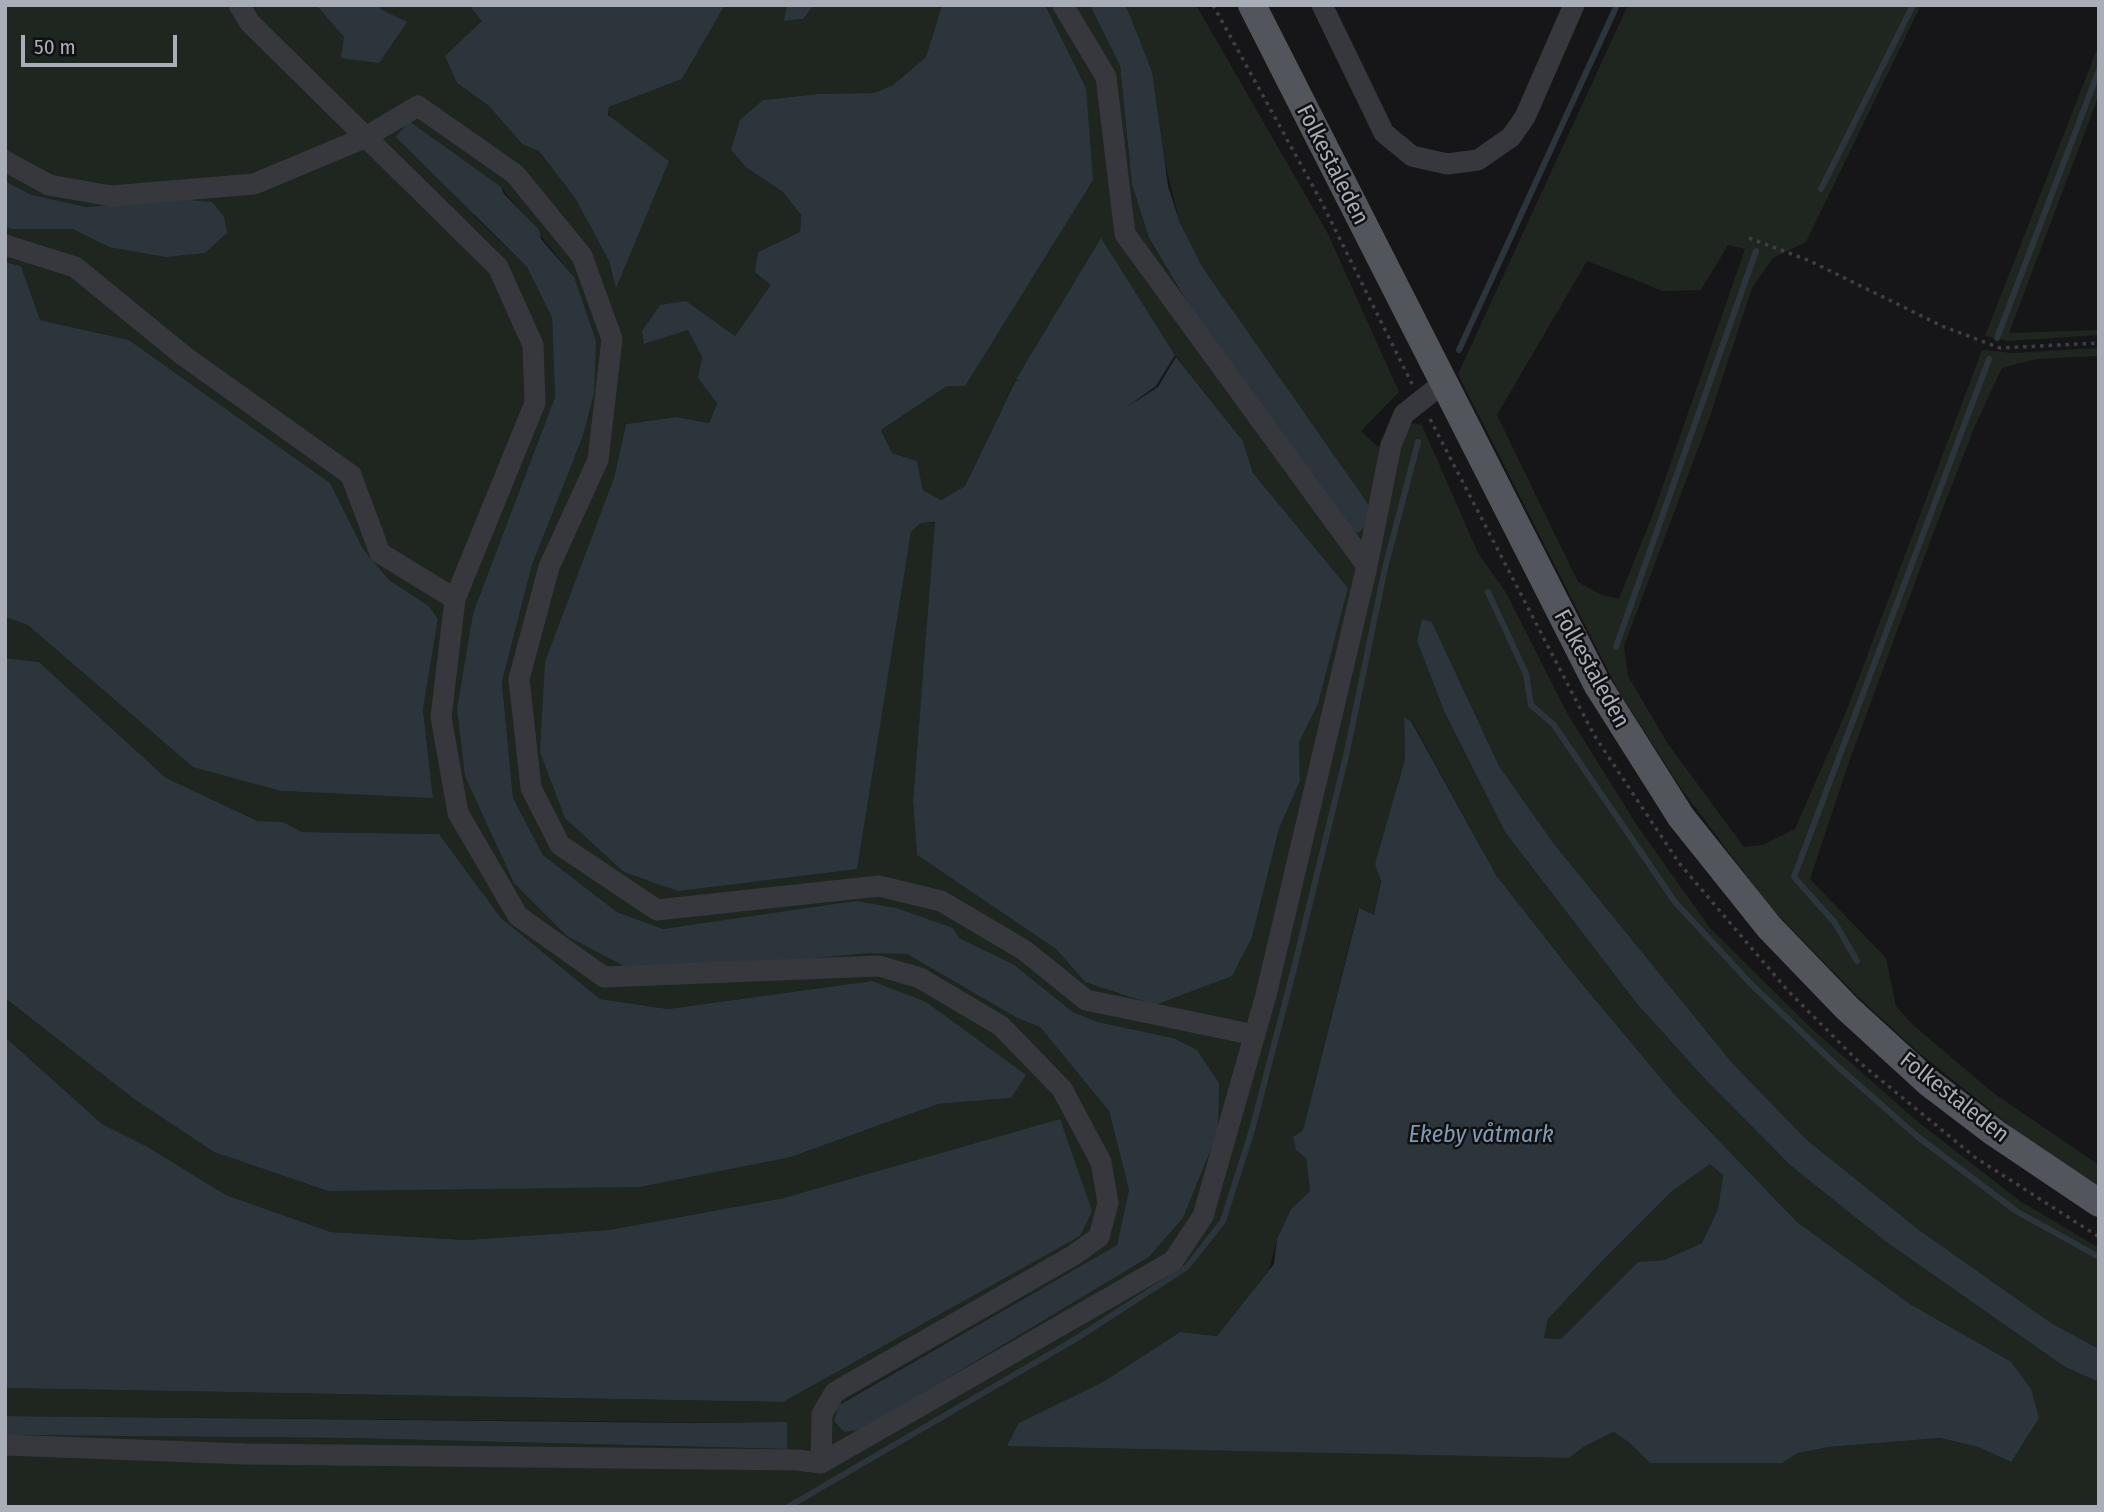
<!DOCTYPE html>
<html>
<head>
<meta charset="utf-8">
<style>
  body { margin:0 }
  #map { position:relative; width:2104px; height:1512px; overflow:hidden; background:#161618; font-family:"Fira Sans Condensed",sans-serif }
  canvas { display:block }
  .frame { position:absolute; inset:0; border:7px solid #a8adb8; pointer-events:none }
  .scale { position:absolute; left:21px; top:35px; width:156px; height:32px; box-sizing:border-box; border:4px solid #a8adb8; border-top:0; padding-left:9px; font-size:21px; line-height:24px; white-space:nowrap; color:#a8adb8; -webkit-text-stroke:5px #111113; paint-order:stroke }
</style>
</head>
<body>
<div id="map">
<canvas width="2104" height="1512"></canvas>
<div class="frame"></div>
<div class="scale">50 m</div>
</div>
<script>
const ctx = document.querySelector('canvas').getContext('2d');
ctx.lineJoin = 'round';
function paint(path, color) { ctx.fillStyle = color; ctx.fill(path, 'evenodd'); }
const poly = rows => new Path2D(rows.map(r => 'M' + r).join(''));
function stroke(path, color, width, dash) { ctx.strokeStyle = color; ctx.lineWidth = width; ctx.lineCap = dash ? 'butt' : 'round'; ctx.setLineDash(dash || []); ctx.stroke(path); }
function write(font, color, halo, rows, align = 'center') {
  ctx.font = font + ' "Fira Sans Condensed",sans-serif'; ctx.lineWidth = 5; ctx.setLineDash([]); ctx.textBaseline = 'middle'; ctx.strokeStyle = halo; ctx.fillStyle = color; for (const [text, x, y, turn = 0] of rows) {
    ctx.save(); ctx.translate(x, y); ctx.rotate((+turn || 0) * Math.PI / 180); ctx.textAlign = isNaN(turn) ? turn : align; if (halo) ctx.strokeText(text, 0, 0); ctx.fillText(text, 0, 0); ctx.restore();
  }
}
const green = poly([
  [5,5,316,5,345,37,381,5,469,5,482,20,457,83,489,106,522,144,539,151,575,198,609,261,616,286,609,107,682,79,725,5,787,5,785,21,803,19,814,5,942,5,926,57,893,85,874,93,817,94,763,100,747,168,783,192,801,215,800,232,758,252,772,285,735,336,686,301,645,344,688,329,702,357,698,378,717,402,709,423,676,417,626,424,614,478,603,511,856,869,911,532,921,523,936,523,913,801,917,855,1056,949,1085,982,1252,937,1279,829,1300,781,1299,742,1318,704,1348,588,1253,473,1243,441,1175,355,1101,239,1016,379,965,486,941,500,923,490,917,461,892,453,881,430,947,386,1086,88,1045,5,1090,5,1120,66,1132,185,1149,239,1193,312,1367,525,1367,504,1203,268,1180,223,1125,5,1196,5,1328,234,1399,392,1361,431,1378,447,1414,423,1422,425,1478,553,1505,591,1567,713,1638,827,1710,928,1811,1028,1917,1121,2020,1201,2099,1248,2099,1349,2051,1323,1919,1230,1807,1140,1733,1064,1554,844,1499,766,1432,622,1422,619,1417,641,1444,711,1505,832,1638,1005,1705,1079,1790,1165,1885,1241,2065,1367,2099,1382,2099,1507,5,1507,5,1435,346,1438,787,1449,787,1423,5,1416,5,1388,783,1402,784,1198,609,1230,466,1240,331,1232,226,1195,146,1146,102,1124,5,1037,5,998,134,1099,214,1152,328,1191,791,1157,938,1104,1011,1098,872,981,668,1009,600,999,501,918,439,834,302,832,283,822,259,821,166,778,39,662,5,658,5,617,28,624,281,791,433,797,423,709,438,619,429,606,389,580,363,549,330,483,129,340,40,320,21,266,5,262,5,227,73,229,109,247,178,199,87,207,32,195,5,181],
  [501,187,574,277,594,394,583,436,532,565,502,682,513,798,543,855,617,912,663,929,697,925,959,938,1013,964,1073,1012,1098,1022,1173,1038,1218,1132,1183,1218,1149,1257,863,1429,839,1404,1117,1245,1129,1190,1109,1111,1040,1027,1017,1018,907,954,567,936,457,708,473,613,555,397,552,318,527,267,473,215],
  [1404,717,1412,721,1496,875,1572,972,1675,1095,1797,1222,1910,1304,2010,1361,2011,1462,1978,1447,1940,1438,1829,1447,1798,1453,1782,1463,1650,1463,1631,1444,1614,1432,1585,1446,1569,1458,1393,1453,1103,1382,1180,1332,1217,1336,1269,1270,1277,1239,1291,1209,1310,1191,1306,1158,1296,1150,1293,1137,1303,1130,1358,909,1374,916,1398,781,1405,759],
  [1628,5,1921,5,1806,242,1773,258,1752,288,1708,422,1624,646,1628,676,1668,744,1744,847,1763,845,1795,829,1846,712,1982,350,2013,353,2099,348,2099,356,2037,359,2002,368,1975,426,1931,539,1850,759,1810,879,1886,958,1896,1006,1912,1024,1992,1092,2099,1165,2099,1186,2018,1132,1918,1052,1857,996,1770,907,1680,787,1618,690,1458,374],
  [1728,245,1745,249,1653,514,1619,599,1602,595,1578,582,1497,415,1587,261,1663,291,1701,290],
  [2099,44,2099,95,2009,333,2099,330,2099,335,2008,341,1985,336],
  [1710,1164,1723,1175,1718,1209,1702,1243,1664,1260,1638,1262,1561,1339,1544,1338,1548,1319,1603,1260,1671,1192]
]);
const water = poly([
  [316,5,381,5,380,9,407,22,379,63,341,58,344,37],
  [469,5,725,5,682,79,609,107,608,115,669,161,616,288,609,261,575,198,539,151,522,144,489,106,457,83,445,56,482,21],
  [787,5,814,5,803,19,784,21],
  [942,5,1045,5,1086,88,1093,180,965,386,947,386,881,430,892,453,917,461,923,490,941,500,965,486,1016,380,1020,382,1016,379,1101,238,1175,355,1156,386,1125,408,1158,387,1176,357,1243,441,1253,473,1348,588,1318,704,1299,742,1300,781,1279,829,1252,937,1232,976,1155,1005,1085,982,1056,949,917,855,913,801,935,522,921,523,911,532,857,869,678,891,624,872,565,818,540,752,545,662,614,478,626,424,676,417,709,423,717,403,698,378,702,357,688,330,644,344,642,331,660,305,686,301,735,336,771,285,755,272,758,252,800,232,801,215,783,192,747,168,731,150,740,120,763,100,817,94,874,93,893,85,926,57],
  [1090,5,1125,5,1128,11,1152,72,1168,186,1180,223,1203,268,1368,504,1367,525,1358,533,1345,526,1193,312,1149,238,1132,185,1120,66],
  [409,121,501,187,504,194,539,230,541,239,574,277,596,341,594,394,583,436,532,565,502,682,513,798,543,855,617,912,663,929,856,901,896,908,953,928,959,938,1013,964,1073,1012,1098,1022,1173,1038,1197,1050,1219,1083,1218,1132,1183,1218,1149,1257,863,1429,844,1432,834,1421,839,1405,1117,1245,1129,1190,1109,1111,1040,1027,1017,1018,907,954,870,953,705,968,624,966,567,936,514,883,465,776,457,708,473,613,555,397,552,318,527,267,396,137],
  [5,181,32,195,87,207,178,199,212,202,224,217,227,233,205,253,166,257,109,247,73,229,12,229,5,227],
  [5,262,21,266,40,320,129,340,330,483,363,549,389,580,429,606,438,619,423,709,433,798,281,791,193,767,28,625,5,617],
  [1422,619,1432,622,1499,766,1554,844,1733,1064,1807,1140,1919,1230,2051,1323,2099,1349,2099,1382,2065,1367,1885,1241,1790,1165,1705,1079,1638,1005,1505,832,1444,711,1417,641],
  [5,658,39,662,166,778,258,821,283,822,302,832,439,834,501,918,600,999,668,1009,872,981,926,1002,1026,1075,1011,1098,938,1104,791,1157,639,1187,328,1191,214,1152,134,1099,5,998],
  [1404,717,1411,721,1496,875,1572,972,1675,1095,1797,1222,1910,1304,2010,1361,2031,1389,2039,1418,2011,1462,1978,1447,1940,1438,1829,1447,1798,1453,1782,1463,1650,1463,1631,1444,1614,1432,1585,1446,1569,1458,1007,1446,1019,1423,1103,1382,1180,1332,1217,1336,1274,1264,1277,1239,1291,1209,1310,1191,1306,1158,1296,1150,1293,1137,1303,1130,1359,908,1374,915,1381,881,1375,864,1405,759],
  [1710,1164,1723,1175,1718,1209,1702,1243,1664,1260,1638,1262,1561,1339,1544,1338,1548,1319,1603,1260,1671,1192],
  [5,1037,102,1124,146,1146,226,1195,331,1232,466,1240,609,1230,784,1198,1060,1119,1092,1211,1080,1236,783,1402,5,1388],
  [5,1416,695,1423,787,1422,787,1449,346,1438,5,1435]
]);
const stream = poly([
  [1821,189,1913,5],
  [1997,338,2099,70],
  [1459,350,1617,5],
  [1488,592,1526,674,1531,705,1554,725,1675,902,1751,984,1836,1065,1918,1137,2016,1211,2099,1257],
  [1616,647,1756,251],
  [1857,961,1835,923,1794,877,1989,359],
  [788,1507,1074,1340,1187,1267,1223,1221,1252,1130,1293,972,1346,756,1385,568,1418,442]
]);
const path = poly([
  [1213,5,1321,201,1412,384],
  [1749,238,1810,261,1942,326,2000,348,2099,343],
  [1430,419,1594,735,1679,863,1789,992,1859,1062,1976,1158,2099,1237]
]);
const minor = poly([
  [239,5,250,23,498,267,533,345,535,403,455,599,441,717,458,813,518,916,604,977,879,966,920,978,1001,1026,1062,1089,1101,1162,1108,1203,1099,1237,1074,1255,835,1392,822,1414,821,1463],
  [1063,5,1106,77,1125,234,1367,566],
  [1322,5,1384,133,1412,156,1447,164,1478,160,1511,137,1525,117,1574,5],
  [5,161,49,185,111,196,254,184,364,138,418,106,515,174,582,256,612,339,598,460,549,567,519,679,531,788,560,845,657,910,879,886,941,901,1024,950,1086,1000,1255,1035],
  [5,245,75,267,184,356,351,475,380,553,455,599],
  [5,1445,245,1454,797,1460,821,1463,1173,1261,1203,1216,1266,995,1367,566,1391,445,1404,414,1442,384]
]);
const major = poly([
  [1252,5,1597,684,1681,817,1769,927,1847,1008,1928,1082,1995,1133,2099,1203]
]);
const streetNames = [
  ["Folkestaleden",1332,165,63],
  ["Folkestaleden",1591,669,61],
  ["Folkestaleden",1954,1098,38]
];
const waterNames = [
  ["Ekeby våtmark",1481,1135]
];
paint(green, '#1e261f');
paint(water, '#2c353c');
stroke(stream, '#2c353c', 6);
stroke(path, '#3d3f44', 3.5, [3.5, 5]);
stroke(minor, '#37383d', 21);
stroke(major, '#53555c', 28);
write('23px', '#a8adb8', '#111113', streetNames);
write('italic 24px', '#7f9bb3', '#111113', waterNames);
</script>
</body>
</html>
